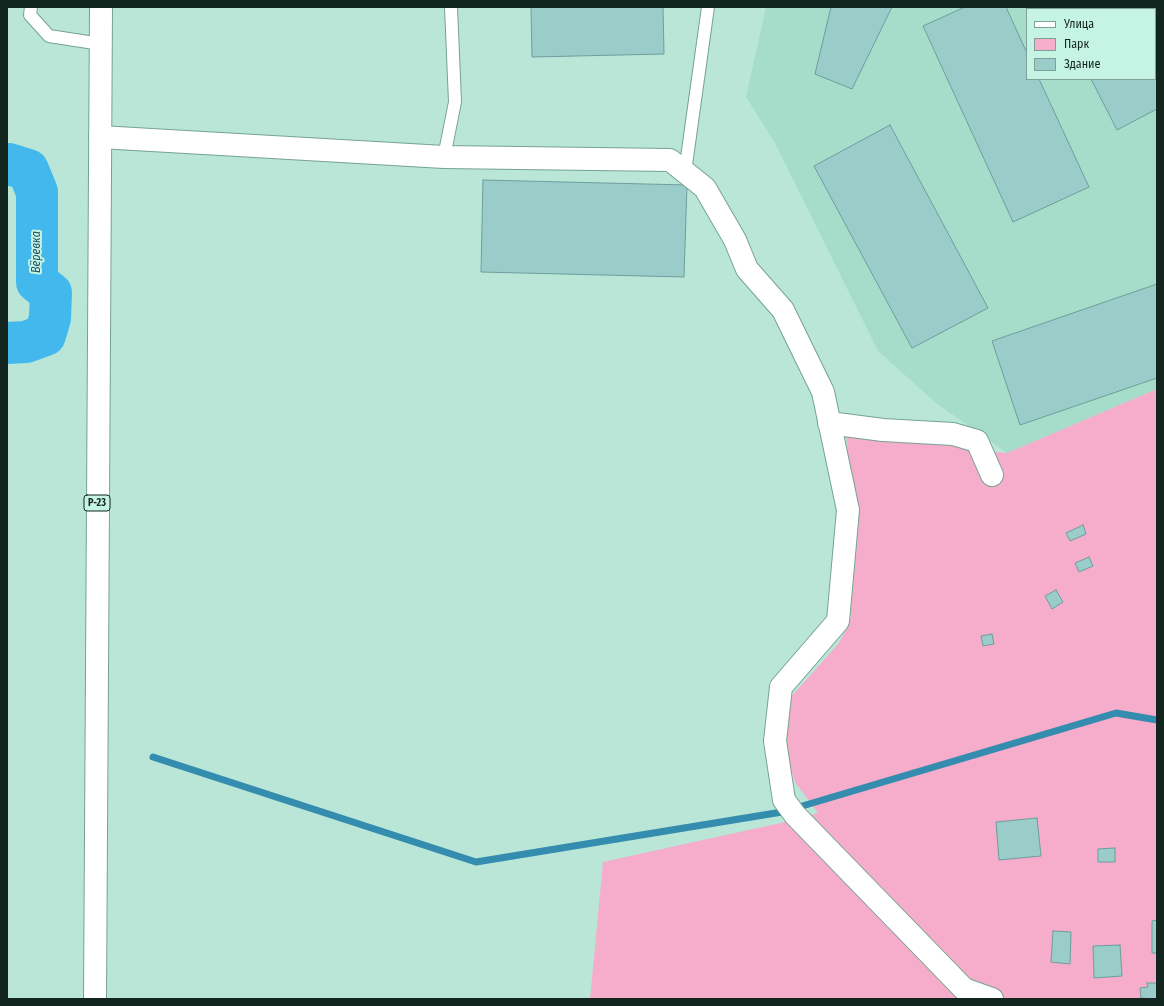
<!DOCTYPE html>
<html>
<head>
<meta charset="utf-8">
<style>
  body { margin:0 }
  #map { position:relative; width:1164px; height:1006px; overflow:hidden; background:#b9e6d7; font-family:"Fira Sans Condensed",sans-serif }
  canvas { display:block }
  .frame { position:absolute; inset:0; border:8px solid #13251f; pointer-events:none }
  .legend { position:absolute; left:1026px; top:8px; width:130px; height:72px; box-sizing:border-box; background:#c6f4e4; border:1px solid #7ea195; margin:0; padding:5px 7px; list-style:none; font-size:12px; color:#13251f }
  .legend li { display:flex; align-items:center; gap:8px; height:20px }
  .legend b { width:20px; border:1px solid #7ea195 }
</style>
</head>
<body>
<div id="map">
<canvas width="1164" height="1006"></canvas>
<div class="frame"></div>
<ul class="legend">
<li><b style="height:5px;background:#fff"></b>Улица</li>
<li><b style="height:11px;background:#f5adcb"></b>Парк</li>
<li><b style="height:11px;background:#9accca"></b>Здание</li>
</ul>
</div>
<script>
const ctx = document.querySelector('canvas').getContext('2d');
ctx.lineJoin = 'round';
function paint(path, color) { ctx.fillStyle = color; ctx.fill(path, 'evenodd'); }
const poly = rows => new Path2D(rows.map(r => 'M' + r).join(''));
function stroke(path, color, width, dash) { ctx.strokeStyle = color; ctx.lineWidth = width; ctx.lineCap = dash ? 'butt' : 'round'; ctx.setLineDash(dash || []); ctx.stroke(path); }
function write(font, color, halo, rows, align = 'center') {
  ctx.font = font + ' "Fira Sans Condensed",sans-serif'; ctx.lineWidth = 4; ctx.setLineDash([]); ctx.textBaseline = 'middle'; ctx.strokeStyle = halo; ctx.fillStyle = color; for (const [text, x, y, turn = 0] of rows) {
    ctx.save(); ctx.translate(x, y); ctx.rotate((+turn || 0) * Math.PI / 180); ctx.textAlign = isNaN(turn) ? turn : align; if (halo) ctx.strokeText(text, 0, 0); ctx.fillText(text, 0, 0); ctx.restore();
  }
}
const built = poly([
  [766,7,1157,7,1157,389,1007,453,936,403,878,351,775,143,746,97],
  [1027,9,1155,9,1155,79,1027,79]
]);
const green = poly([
  [1157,389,1157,999,590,999,603,862,785,822,818,813,795,782,782,740,790,698,839,643,850,622,857,539,846,434,909,443,930,440,974,450,1007,453]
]);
const stream = poly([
  [153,757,476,862,782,812,1116,713,1157,720]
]);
const river = poly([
  [7,165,9,164,28,170,37,192,37,282,51,293,50,318,45,335,26,342,7,343]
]);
const building = poly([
  [531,7,663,7,664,54,532,57,531,7],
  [831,7,892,7,852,89,815,74,831,7],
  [965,7,1006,7,1027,53,1027,79,1039,79,1089,187,1013,222,923,26,965,7],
  [1055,7,1147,7,1148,9,1056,9,1055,7],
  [1155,23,1157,27,1157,109,1117,130,1091,79,1155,79,1155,23],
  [890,125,988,308,912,348,814,166,890,125],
  [483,180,687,185,684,277,481,272,483,180],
  [1157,284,1157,378,1020,425,992,341,1157,284],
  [1083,525,1086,534,1070,541,1066,533,1083,525],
  [1089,557,1093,566,1079,572,1075,563,1089,557],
  [1056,590,1063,602,1052,609,1045,596,1056,590],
  [992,634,994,644,983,646,981,636,992,634],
  [1037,818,1041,856,999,860,996,822,1037,818],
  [1115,848,1115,862,1098,862,1098,849,1115,848],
  [1157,920,1157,953,1152,953,1152,921,1157,920],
  [1053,931,1071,932,1070,964,1051,962,1053,931],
  [1120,945,1122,976,1094,978,1093,946,1120,945],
  [1147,983,1157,983,1157,999,1141,998,1140,988,1148,987,1147,983]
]);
const lane = poly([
  [31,7,30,15,49,36,101,44],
  [444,157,455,102,451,7],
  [685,172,708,7]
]);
const street = poly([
  [100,137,444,157,670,160,705,188,735,240,747,269,783,310,823,392,848,510,838,621,781,687,775,741,784,800,795,815,964,989,992,999],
  [829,423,883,430,953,434,977,441,992,475]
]);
const primary = poly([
  [95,999,101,7]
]);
const shields = [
  [97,503,26]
];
const shieldNames = [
  ["Р-23",97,503]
];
const waterNames = [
  ["Вёревка",37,252,-90]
];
paint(built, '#a6ddca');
paint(green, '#f5adcb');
stroke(stream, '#348caf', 7);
stroke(river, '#42b8ed', 42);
paint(building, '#9accca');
stroke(building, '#6d9e9c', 1);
stroke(lane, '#76a293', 14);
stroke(street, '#76a293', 24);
stroke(primary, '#76a293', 24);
stroke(lane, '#fff', 12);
stroke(street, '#fff', 22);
stroke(primary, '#fff', 22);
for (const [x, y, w] of shields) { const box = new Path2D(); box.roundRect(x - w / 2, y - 8, w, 16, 3); ctx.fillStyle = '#c6f4e4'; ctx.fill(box); stroke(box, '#13251f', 1); }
write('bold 10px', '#13251f', null, shieldNames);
write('italic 12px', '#204f66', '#c6f4e4', waterNames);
</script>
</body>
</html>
